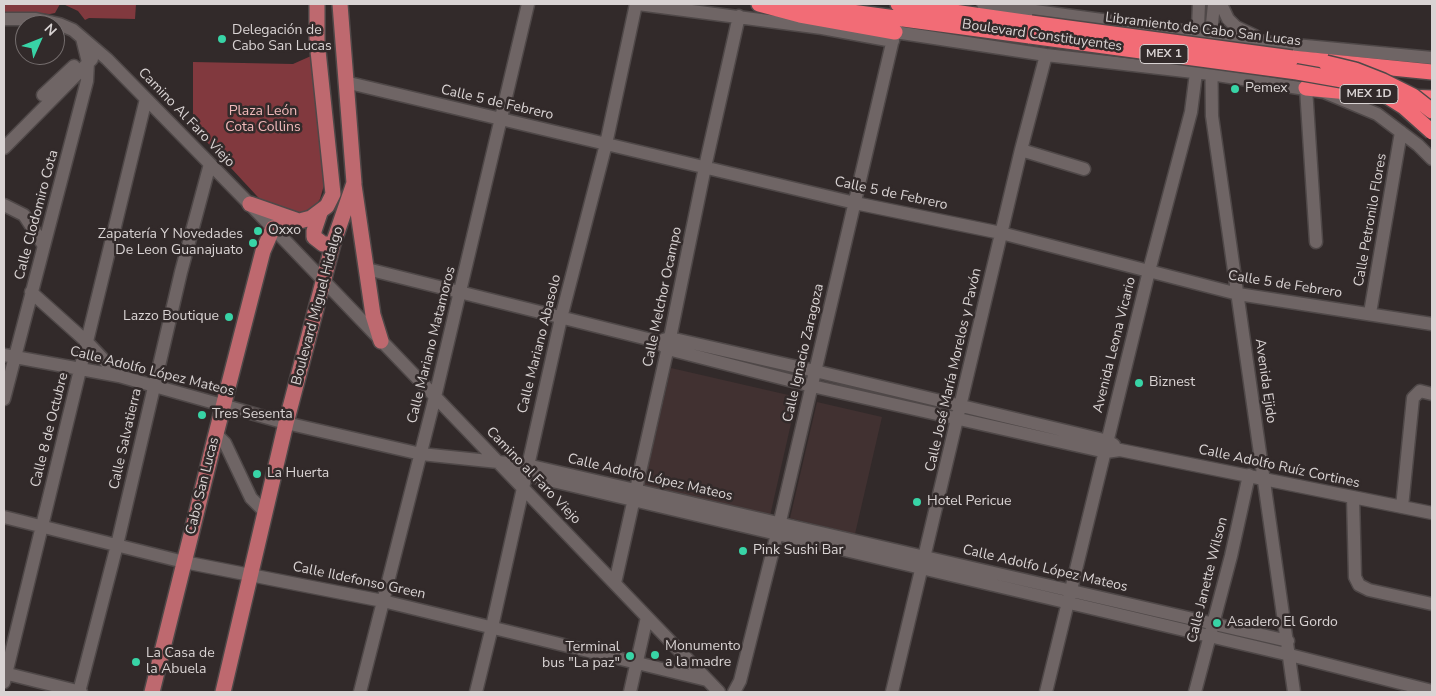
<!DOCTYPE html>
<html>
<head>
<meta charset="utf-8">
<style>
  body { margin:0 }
  #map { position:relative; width:1436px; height:696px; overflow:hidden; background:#322a2a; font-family:"Nunito Sans",sans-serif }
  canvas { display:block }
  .frame { position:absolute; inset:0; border:5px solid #d9d3d3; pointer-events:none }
  .north { position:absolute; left:15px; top:15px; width:50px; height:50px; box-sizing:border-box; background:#322a2a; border:1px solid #756e6e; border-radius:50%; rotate:46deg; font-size:14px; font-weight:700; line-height:20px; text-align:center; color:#d9d3d3 }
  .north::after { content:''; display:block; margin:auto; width:18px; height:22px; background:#38d4a6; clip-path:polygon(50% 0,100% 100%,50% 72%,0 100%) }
</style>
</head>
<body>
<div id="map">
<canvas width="1436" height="696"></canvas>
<div class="frame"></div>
<div class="north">N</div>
</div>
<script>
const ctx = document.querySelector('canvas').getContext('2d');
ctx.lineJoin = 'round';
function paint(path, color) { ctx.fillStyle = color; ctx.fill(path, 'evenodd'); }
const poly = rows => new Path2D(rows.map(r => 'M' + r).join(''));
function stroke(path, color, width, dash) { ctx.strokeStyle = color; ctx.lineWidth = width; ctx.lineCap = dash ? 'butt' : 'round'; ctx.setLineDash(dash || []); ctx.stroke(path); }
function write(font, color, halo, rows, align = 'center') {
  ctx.font = font + ' "Nunito Sans",sans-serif'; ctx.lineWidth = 5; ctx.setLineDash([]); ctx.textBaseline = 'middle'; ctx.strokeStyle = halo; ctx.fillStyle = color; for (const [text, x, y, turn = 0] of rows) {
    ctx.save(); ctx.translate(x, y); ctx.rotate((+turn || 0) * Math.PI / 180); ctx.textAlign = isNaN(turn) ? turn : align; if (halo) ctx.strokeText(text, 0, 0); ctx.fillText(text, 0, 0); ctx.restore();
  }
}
const built = poly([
  [671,368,797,397,770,516,644,486],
  [817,402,882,417,855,534,790,518]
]);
const green = poly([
  [4,4,60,4,55,13,50,14,4,12],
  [63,4,136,4,135,19,89,18,85,20,78,11],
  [311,56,324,185,320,199,309,215,293,218,268,208,193,127,193,62,293,64]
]);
const minor = poly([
  [638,4,822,28,893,41],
  [983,4,1274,43,1432,58],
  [1214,4,1211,34,1212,116,1294,692],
  [1221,4,1228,19,1236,27,1255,36],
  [4,19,36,19,59,24,73,30,107,59,273,228,719,692],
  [895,32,1046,55,1211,74,1324,92,1377,114,1418,145,1432,159],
  [345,82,855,203,1001,233,1238,294,1432,324],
  [1306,88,1316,242],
  [43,95,74,66],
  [4,148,92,59],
  [1021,150,1084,169],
  [4,205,24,215,44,246],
  [367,269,656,341,668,349,812,386,1106,452,1120,450,1432,513],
  [31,292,88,343,119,376],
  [1370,313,1401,132],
  [663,340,670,338,815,371,1108,441,1114,445],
  [4,355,119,376,286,423,421,454,527,465,1288,641],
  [4,399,87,81,88,62,82,38],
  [216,434,225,443,251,498,266,513],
  [506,470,1290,655,1432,691],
  [1353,497,1355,577,1359,585,1369,590,1432,604],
  [1402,507,1413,398,1420,391,1432,394],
  [4,517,184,562,383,601,707,680],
  [615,583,670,338,705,167,739,16],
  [4,673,81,692],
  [4,682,146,99],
  [79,692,117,545,181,272,210,164],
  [360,692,435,397,528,4],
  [476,692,492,627,561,318,606,144,636,4],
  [630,692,647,617],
  [734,692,740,681,777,534,897,22],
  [892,692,1021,150,1046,55],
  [1046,692,1149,271,1191,112,1196,73,1199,4],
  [1195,692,1231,556,1249,475]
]);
const major = poly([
  [354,185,373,315,381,341],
  [250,204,296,220],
  [320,213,314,231,314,237,323,244,333,244],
  [152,692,216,434,263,251,273,228,311,218,327,206,333,194,317,41,317,4],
  [223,692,286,423,333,244,354,183,340,4]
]);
const highway = poly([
  [759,4,800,15,895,32],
  [792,4,1030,36],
  [898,4,1031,23],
  [1292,58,1432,72],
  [1306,88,1379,95],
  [1407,97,1432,98]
]);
const highwayBridge = poly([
  [1031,23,1292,58],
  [1030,36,1297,72,1348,81,1385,95,1404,107,1432,132],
  [1326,63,1355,70,1383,81,1413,96,1432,111]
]);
const markers = [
  [222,39,5,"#38d4a6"],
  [1235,89,5,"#38d4a6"],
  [258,231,5,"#38d4a6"],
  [253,243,5,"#38d4a6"],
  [229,317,5,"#38d4a6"],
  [1139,383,5,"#38d4a6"],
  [202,415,5,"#38d4a6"],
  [257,474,5,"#38d4a6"],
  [917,502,5,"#38d4a6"],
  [743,551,5,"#38d4a6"],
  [1217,623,5,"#38d4a6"],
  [655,655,5,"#38d4a6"],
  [630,656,5,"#38d4a6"],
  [136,662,5,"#38d4a6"]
];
const shields = [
  [1164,54,48],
  [1369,94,58]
];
const shieldNames = [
  ["MEX 1",1164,54],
  ["MEX 1D",1369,94]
];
const streetNames = [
  ["Libramiento de Cabo San Lucas",1203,30,7],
  ["Boulevard Constituyentes",1042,36,8],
  ["Calle 5 de Febrero",497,103,13],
  ["Camino Al Faro Viejo",186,118,46],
  ["Calle 5 de Febrero",891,194,12],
  ["Calle Clodomiro Cota",37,215,-75],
  ["Calle Petronilo Flores",1371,220,-80],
  ["Calle 5 de Febrero",1285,285,9],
  ["Calle Melchor Ocampo",663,297,-78],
  ["Boulevard Miguel Hidalgo",318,306,-75],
  ["Calle Mariano Abasolo",540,344,-76],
  ["Calle Mariano Matamoros",432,345,-76],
  ["Avenida Leona Vicario",1115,345,-76],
  ["Calle Ignacio Zaragoza",804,353,-77],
  ["Calle José María Morelos y Pavón",954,370,-77],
  ["Calle Adolfo López Mateos",152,372,14],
  ["Avenida Ejido",1265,381,82],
  ["Calle 8 de Octubre",50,430,-76],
  ["Calle Salvatierra",126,439,-77],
  ["Calle Adolfo Ruíz Cortines",1279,467,12],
  ["Camino al Faro Viejo",533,476,46],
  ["Calle Adolfo López Mateos",650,478,13],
  ["Cabo San Lucas",203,486,-76],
  ["Calle Adolfo López Mateos",1045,569,13],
  ["Calle Janette Wilson",1208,580,-76],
  ["Calle Ildefonso Green",359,581,12]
];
const poiNames = [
  ["Delegación de",232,31],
  ["Cabo San Lucas",232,47],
  ["Pemex",1245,89],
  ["Oxxo",268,231],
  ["Zapatería Y Novedades",243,235,"right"],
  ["De Leon Guanajuato",243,251,"right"],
  ["Lazzo Boutique",219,317,"right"],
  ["Biznest",1149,383],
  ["Tres Sesenta",212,415],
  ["La Huerta",267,474],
  ["Hotel Pericue",927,502],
  ["Pink Sushi Bar",753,551],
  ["Asadero El Gordo",1227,623],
  ["Monumento",665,647],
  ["a la madre",665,663],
  ["Terminal",620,648,"right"],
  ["bus \"La paz\"",620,664,"right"],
  ["La Casa de",146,654],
  ["la Abuela",146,670]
];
const parkNames = [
  ["Plaza León",263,112],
  ["Cota Collins",263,128]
];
paint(built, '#413131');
paint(green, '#81393e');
stroke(minor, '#4f4848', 15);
stroke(major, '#4f4848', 18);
stroke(highway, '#4f4848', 18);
stroke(minor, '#6f6565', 12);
stroke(major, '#be696f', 15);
stroke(highway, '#f26c76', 15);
stroke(highwayBridge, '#4f4848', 18, []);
stroke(highwayBridge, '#f26c76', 15);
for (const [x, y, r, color] of markers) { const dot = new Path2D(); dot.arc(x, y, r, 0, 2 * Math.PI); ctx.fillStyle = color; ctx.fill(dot); stroke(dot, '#322a2a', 2); }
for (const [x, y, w] of shields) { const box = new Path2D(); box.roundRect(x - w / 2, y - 9.5, w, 19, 4); ctx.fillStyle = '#322a2a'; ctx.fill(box); stroke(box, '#d9d3d3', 1); }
write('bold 12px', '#d9d3d3', null, shieldNames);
write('14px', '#d9d3d3', '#322a2a', streetNames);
write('14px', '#d9d3d3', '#322a2a', poiNames, 'left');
write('14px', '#efb8b9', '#322a2a', parkNames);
</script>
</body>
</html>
